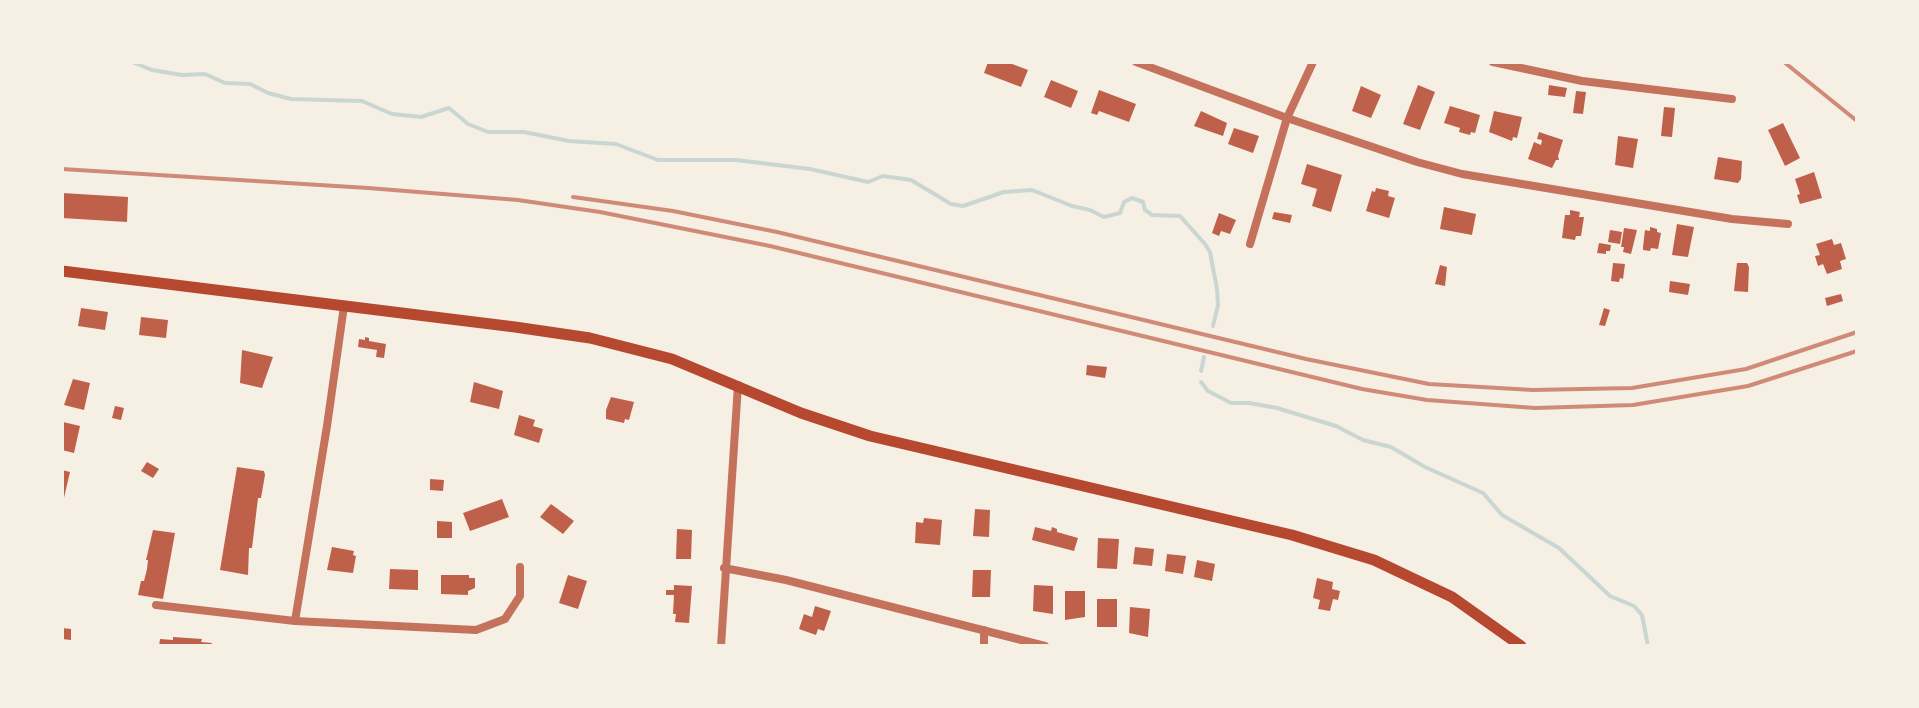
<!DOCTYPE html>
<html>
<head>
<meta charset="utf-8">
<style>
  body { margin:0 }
  #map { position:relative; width:1919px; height:708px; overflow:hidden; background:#f6efe4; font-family:Roboto,sans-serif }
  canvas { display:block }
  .frame { position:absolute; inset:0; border:64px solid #f6efe4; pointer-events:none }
</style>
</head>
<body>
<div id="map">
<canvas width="1919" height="708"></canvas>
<div class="frame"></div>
</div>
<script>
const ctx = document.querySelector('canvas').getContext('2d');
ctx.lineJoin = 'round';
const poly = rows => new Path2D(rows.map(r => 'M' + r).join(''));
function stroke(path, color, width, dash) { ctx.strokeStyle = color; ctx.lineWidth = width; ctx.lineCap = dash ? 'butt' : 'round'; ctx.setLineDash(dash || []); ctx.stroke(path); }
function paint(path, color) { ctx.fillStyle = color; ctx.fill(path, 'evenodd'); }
const stream = poly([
  [132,62,152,70,182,75,205,74,225,83,250,84,268,93,291,99,362,101,392,114,421,117,449,108,468,124,488,132,524,132,569,141,616,144,658,160,736,160,810,169,868,182,883,176,911,180,951,204,963,206,1004,192,1032,190,1072,206,1090,210,1104,217,1120,213,1124,202,1132,198,1143,202,1145,210,1152,215,1180,216,1205,244,1210,252,1217,289,1218,305,1213,326],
  [1201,371,1204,357],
  [1201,382,1208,391,1231,403,1249,403,1277,408,1336,426,1363,440,1391,447,1425,467,1483,493,1502,515,1559,548,1610,596,1634,606,1642,615,1648,646]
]);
const building = poly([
  [988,62,1007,62,1028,70,1021,87,984,73],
  [1051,80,1078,91,1071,108,1044,97],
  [1418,85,1435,92,1420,130,1403,124],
  [1549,85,1567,88,1565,97,1548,95],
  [1361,86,1381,95,1371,118,1352,111],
  [1099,90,1136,104,1129,122,1099,111,1097,115,1091,113],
  [1576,91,1586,92,1583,114,1573,113],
  [1450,106,1480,115,1475,133,1471,132,1470,135,1459,132,1460,128,1444,123],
  [1664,107,1675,108,1672,137,1661,136],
  [1201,111,1227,123,1223,136,1194,126],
  [1494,111,1522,117,1517,138,1513,137,1512,141,1489,132],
  [1783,123,1800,158,1785,166,1768,130],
  [1234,128,1259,136,1253,153,1228,144],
  [1539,132,1563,140,1558,156,1559,160,1556,160,1552,168,1528,159,1534,142,1541,145,1542,140,1537,139],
  [1618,136,1638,139,1633,168,1615,165],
  [1718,157,1742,161,1741,179,1738,183,1714,179],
  [1307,164,1342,175,1331,212,1312,206,1317,189,1301,184],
  [1814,172,1822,198,1800,204,1797,195,1800,194,1795,179],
  [1376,188,1389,191,1388,196,1395,198,1389,218,1366,211,1372,191,1375,192],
  [62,193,128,197,127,222,62,218],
  [1444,207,1476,214,1472,235,1440,229],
  [1570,210,1580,212,1579,217,1584,217,1581,236,1576,236,1575,240,1562,238,1565,215,1570,215],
  [1274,212,1292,215,1290,223,1272,219],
  [1219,213,1236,220,1230,234,1221,231,1219,236,1212,233],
  [1677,224,1694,227,1688,257,1672,255],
  [1650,227,1657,229,1657,232,1661,233,1658,249,1651,248,1650,251,1643,250,1643,247,1645,230,1650,231],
  [1624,228,1637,230,1631,254,1623,252,1624,247,1621,247],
  [1610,230,1622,232,1620,244,1608,242],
  [1832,239,1834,245,1841,243,1846,259,1840,261,1842,269,1827,274,1823,264,1818,266,1815,256,1820,255,1816,244],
  [1599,243,1611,245,1610,251,1606,251,1606,254,1597,253],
  [1613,263,1625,264,1623,279,1620,278,1619,282,1611,281],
  [1737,263,1747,263,1749,267,1748,292,1734,291],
  [1440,265,1447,267,1445,286,1435,284],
  [1670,281,1690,284,1688,295,1669,292],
  [1841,294,1843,301,1827,306,1825,298],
  [81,308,108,312,105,330,78,326],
  [1604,308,1610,310,1605,326,1599,325],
  [141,317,168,320,166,338,139,335],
  [365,337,369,338,369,341,386,344,384,358,376,357,377,350,358,347,359,339,365,340],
  [242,350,273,357,262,388,240,383],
  [1087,365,1107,367,1105,378,1086,375],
  [73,379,90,383,84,410,64,405],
  [474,382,503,391,499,409,470,402],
  [611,397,634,402,629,420,625,419,624,423,606,419,606,410],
  [115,406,124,408,121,420,112,418],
  [519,415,535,420,533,426,543,429,539,443,514,435],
  [63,422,80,426,74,453,62,450],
  [147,462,159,469,153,478,141,471],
  [237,467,264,471,265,475,261,498,258,498,252,548,249,548,248,575,220,570],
  [62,470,70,472,63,502,62,502],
  [430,479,444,480,443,491,430,490],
  [502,499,509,517,470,531,463,513],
  [551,504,574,521,563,534,540,517],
  [975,509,990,510,989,537,973,536],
  [924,518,942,520,940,545,915,543,916,522,923,523],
  [437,521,452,522,452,538,437,538],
  [1035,527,1051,531,1052,527,1057,529,1057,532,1078,538,1074,551,1032,540],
  [677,529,692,530,691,559,676,559],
  [153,530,175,533,163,599,138,595,141,581,144,581,147,569,148,560,146,560],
  [1098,538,1119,539,1117,569,1097,568],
  [332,547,354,551,353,555,356,556,353,573,327,570],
  [1135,547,1154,549,1152,566,1133,564],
  [1167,554,1186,556,1183,574,1165,571],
  [1197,560,1215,564,1212,581,1194,577],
  [390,569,418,570,418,590,389,589],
  [973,570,991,570,990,597,972,597],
  [441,575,469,575,469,578,475,578,475,588,468,591,468,595,441,594],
  [568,575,587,581,578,609,559,603],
  [1317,578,1333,582,1332,589,1340,591,1338,600,1333,599,1330,611,1318,609,1320,600,1313,598],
  [674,585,692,586,689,623,675,622,676,614,673,614,674,595,666,595,666,590,674,590],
  [1034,585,1053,586,1053,614,1033,611],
  [1065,591,1085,591,1085,617,1065,620],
  [1097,599,1117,599,1117,627,1097,627],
  [815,606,831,611,824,631,818,629,816,635,799,629,804,614,812,617],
  [1130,607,1150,609,1148,637,1129,633],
  [62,628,71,629,71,640,62,639],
  [173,637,202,639,201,642,212,643,211,646,159,646,160,639,173,640]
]);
const minor = poly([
  [1136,62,1287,118,1417,162,1462,174,1732,219,1788,224],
  [1493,62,1582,81,1732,99],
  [1250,244,1287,118,1313,62],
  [724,568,786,580,1045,646],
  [156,605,295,621,476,630,505,619,520,596,520,567],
  [295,621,327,426,344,306],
  [984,630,984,646],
  [721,646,738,385]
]);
const secondary = poly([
  [62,271,515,327,590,338,672,359,801,413,870,436,1292,535,1374,560,1452,597,1521,646]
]);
const rail = poly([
  [1784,62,1857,121],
  [62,169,368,188,518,200,600,212,770,246,1362,389,1427,400,1535,408,1633,405,1748,386,1857,351],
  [573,197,673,211,777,232,1306,359,1429,384,1533,390,1632,388,1746,369,1857,332]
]);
stroke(stream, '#c9d6d2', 4);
paint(building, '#bf614a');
stroke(minor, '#c5725c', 8);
stroke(secondary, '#b5482f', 11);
stroke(rail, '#cf8b77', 4);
</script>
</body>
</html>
